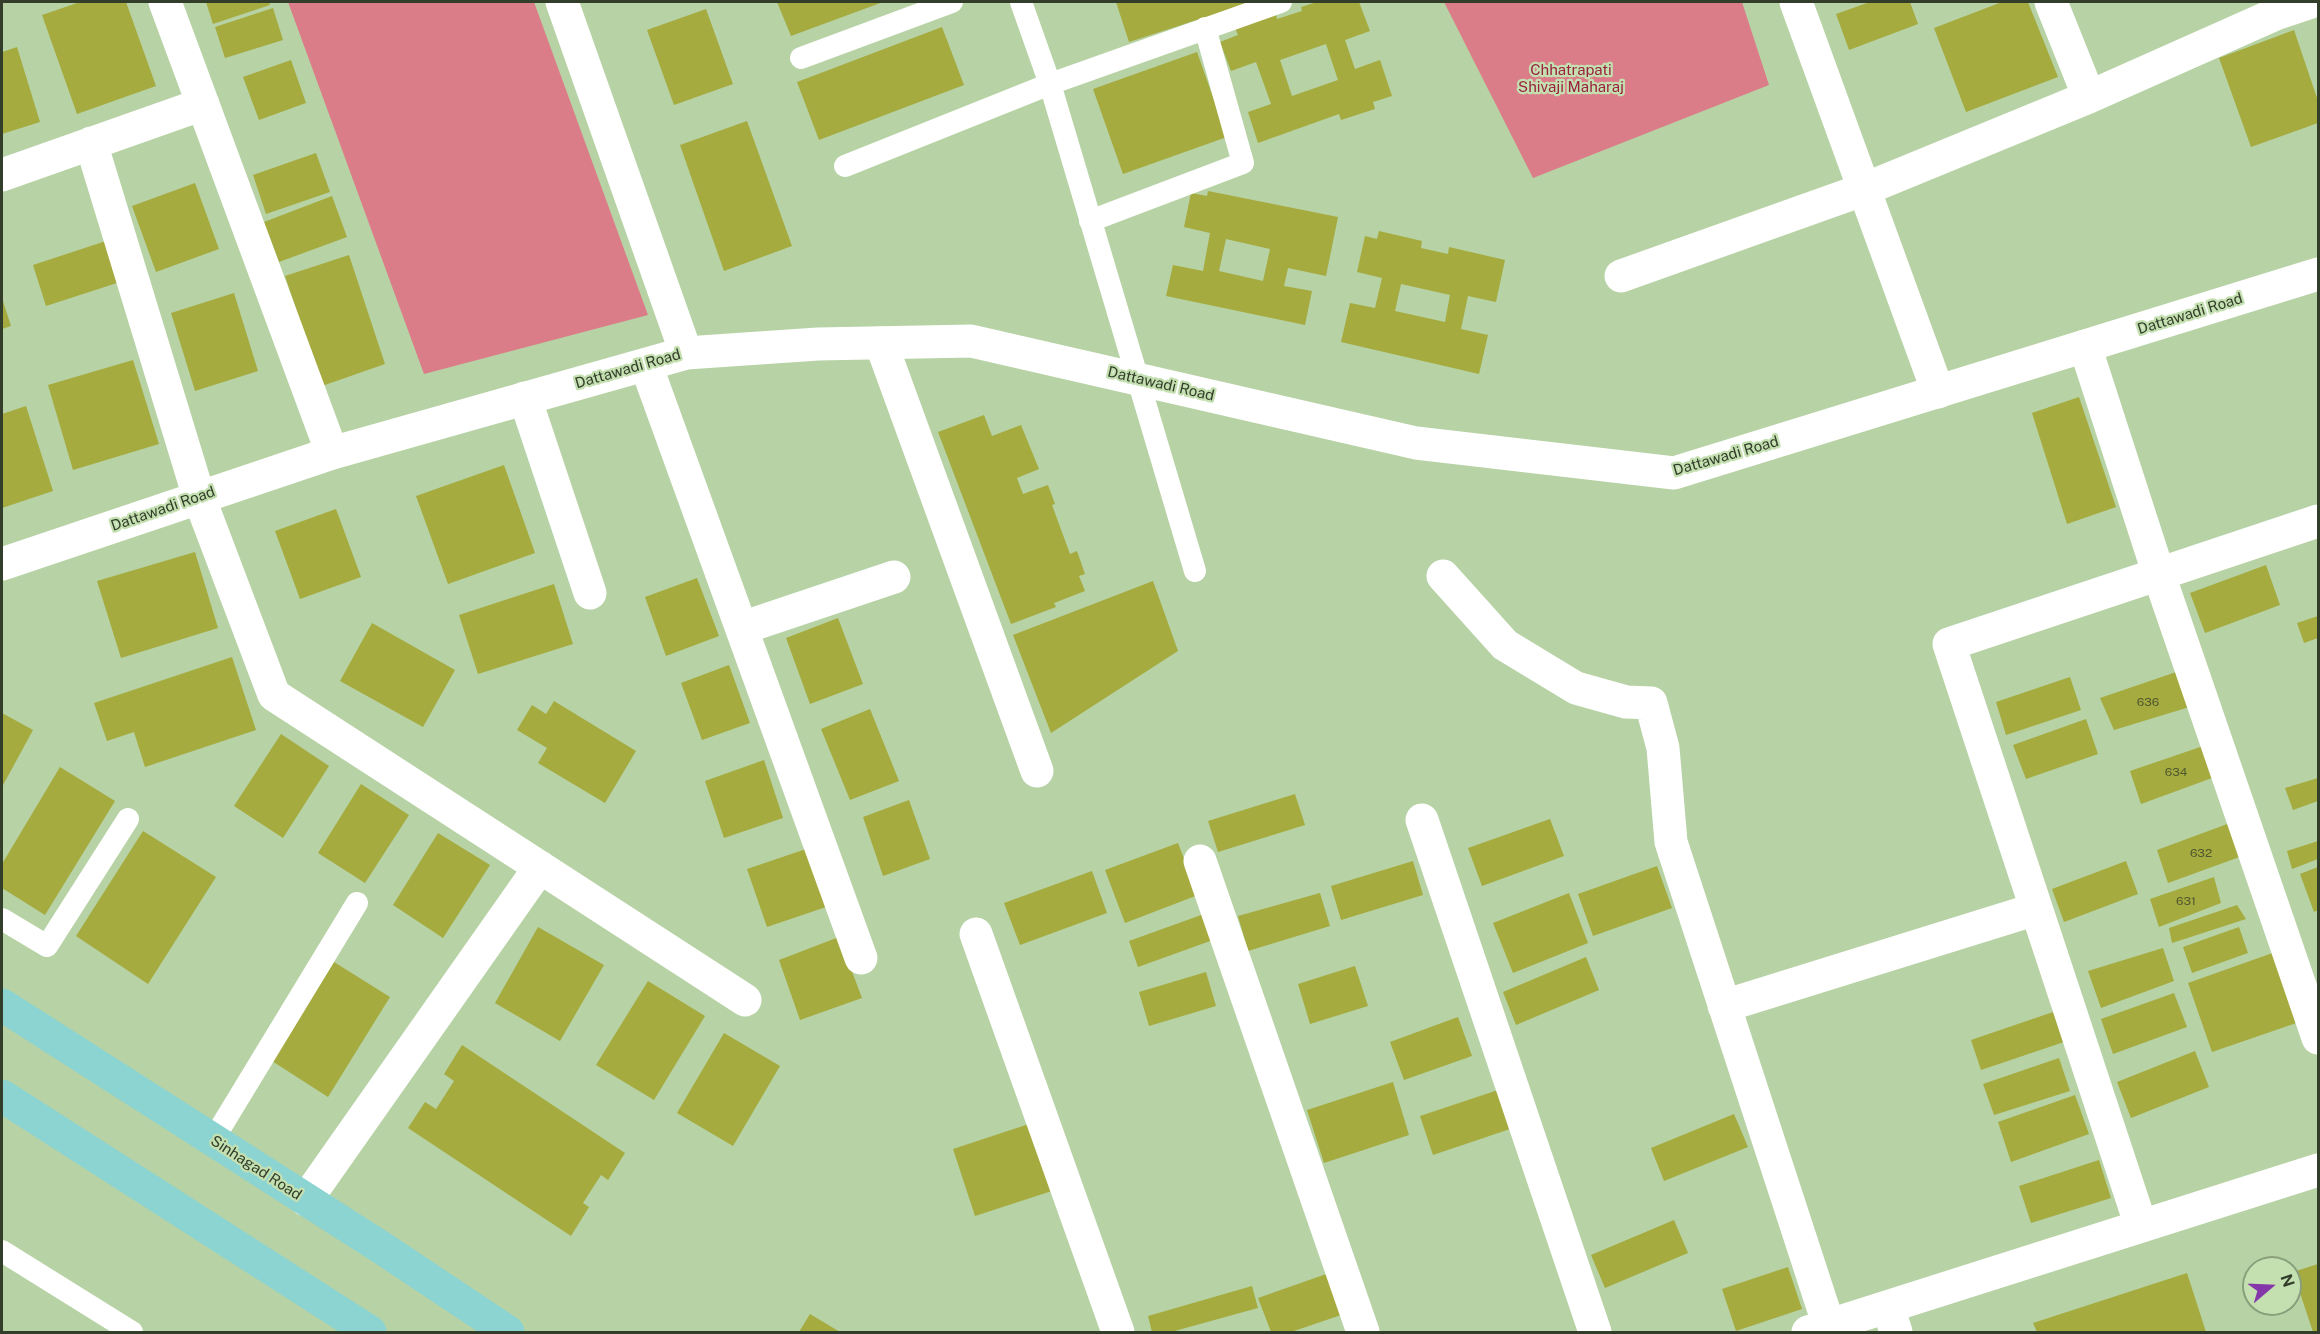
<!DOCTYPE html>
<html>
<head>
<meta charset="utf-8">
<style>
  body { margin:0 }
  #map { position:relative; width:2320px; height:1334px; overflow:hidden; background:#b7d2a4; font-family:"Public Sans",sans-serif }
  canvas { display:block }
  .frame { position:absolute; inset:0; border:3px solid #323d2a; pointer-events:none }
  .north { position:absolute; left:2242px; top:1256px; width:60px; height:60px; box-sizing:border-box; background:#c4e0b1; border:2px solid #8a9f7b; border-radius:50%; rotate:71deg; font-size:16px; font-weight:700; line-height:24px; text-align:center; color:#323d2a }
  .north::after { content:''; display:block; margin:auto; width:21px; height:27px; background:#8337a9; clip-path:polygon(50% 0,100% 100%,50% 72%,0 100%) }
</style>
</head>
<body>
<div id="map">
<canvas width="2320" height="1334"></canvas>
<div class="frame"></div>
<div class="north">N</div>
</div>
<script>
const ctx = document.querySelector('canvas').getContext('2d');
ctx.lineJoin = 'round';
function paint(path, color) { ctx.fillStyle = color; ctx.fill(path, 'evenodd'); }
const poly = rows => new Path2D(rows.map(r => 'M' + r).join(''));
function stroke(path, color, width, dash) { ctx.strokeStyle = color; ctx.lineWidth = width; ctx.lineCap = dash ? 'butt' : 'round'; ctx.setLineDash(dash || []); ctx.stroke(path); }
function write(font, color, halo, rows, align = 'center') {
  ctx.font = font + ' "Public Sans",sans-serif'; ctx.lineWidth = 4.5; ctx.setLineDash([]); ctx.textBaseline = 'middle'; ctx.strokeStyle = halo; ctx.fillStyle = color; for (const [text, x, y, turn = 0] of rows) {
    ctx.save(); ctx.translate(x, y); ctx.rotate((+turn || 0) * Math.PI / 180); ctx.textAlign = isNaN(turn) ? turn : align; if (halo) ctx.strokeText(text, 0, 0); ctx.fillText(text, 0, 0); ctx.restore();
  }
}
const green = poly([
  [288,2,534,2,648,315,424,374],
  [1444,2,1742,2,1769,85,1533,178]
]);
const building = poly([
  [80,2,126,2,156,86,77,114,42,15],
  [206,2,269,2,270,5,213,24],
  [777,2,883,2,791,36],
  [1116,2,1245,2,1246,4,1129,42],
  [1317,2,1359,2,1370,31,1345,40,1355,69,1380,60,1392,96,1373,102,1375,109,1341,120,1339,114,1258,143,1248,112,1271,104,1256,62,1231,71,1220,42,1238,35,1235,28,1276,14,1277,19,1302,11,1301,7],
  [1326,44,1338,80,1292,96,1280,60],
  [1870,2,1910,2,1918,24,1849,50,1836,14],
  [2002,2,2028,2,2058,77,1966,112,1934,28],
  [273,8,283,40,225,58,215,27],
  [706,9,733,84,674,105,647,30],
  [942,27,964,85,819,140,797,82],
  [2294,30,2318,101,2318,123,2251,147,2219,58],
  [17,47,40,122,2,134,2,52],
  [1197,52,1227,137,1123,174,1093,89],
  [291,60,306,103,259,120,243,77],
  [747,121,792,246,724,271,680,145],
  [316,153,330,192,266,214,253,175],
  [195,183,219,249,156,272,132,206],
  [1208,191,1338,217,1326,276,1288,268,1284,286,1312,291,1305,325,1166,296,1173,265,1203,271,1210,233,1184,227,1191,193,1207,196],
  [1226,239,1270,249,1263,281,1219,271],
  [332,196,347,237,279,262,264,222],
  [1379,231,1422,241,1421,248,1448,254,1449,247,1505,260,1496,302,1468,296,1461,329,1488,335,1479,374,1341,342,1350,303,1375,308,1382,278,1357,272,1365,236,1377,239],
  [1401,284,1450,295,1445,322,1395,311],
  [106,241,120,282,46,306,33,265],
  [349,255,385,364,322,386,285,276],
  [234,293,258,371,195,391,171,313],
  [2,298,11,326,2,329],
  [133,360,159,444,73,470,48,385],
  [2079,397,2116,507,2067,524,2032,413],
  [26,406,53,491,2,508,2,414],
  [984,415,992,436,1021,425,1039,469,1017,478,1023,494,1048,485,1055,504,1052,505,1070,554,1077,551,1085,574,1079,576,1085,591,1054,603,1056,607,1011,624,938,432],
  [504,465,535,553,448,584,416,496],
  [336,509,361,577,300,599,275,531],
  [195,552,218,628,121,658,97,581],
  [2266,565,2280,605,2205,633,2190,593],
  [697,578,719,636,666,656,645,597],
  [1153,581,1178,651,1051,733,1013,635],
  [554,584,573,644,478,674,459,615],
  [2318,616,2318,638,2304,643,2297,623],
  [838,618,863,684,810,704,786,638],
  [372,623,455,670,423,727,340,681],
  [232,657,256,730,145,767,134,732,107,741,94,703],
  [729,665,750,723,702,740,681,683],
  [2185,669,2196,705,2114,730,2100,698],
  [2070,677,2081,710,2006,735,1996,702],
  [554,701,636,751,605,803,538,763,547,748,517,730,532,705,546,714],
  [870,709,899,781,850,800,821,729],
  [2,713,33,730,2,787],
  [2086,719,2098,754,2026,779,2013,745],
  [281,734,329,766,283,838,234,806],
  [2212,743,2223,774,2141,804,2130,771],
  [764,760,783,818,724,838,705,781],
  [60,767,115,801,45,915,2,888,2,864],
  [2318,778,2318,801,2293,810,2285,788],
  [361,784,409,815,365,883,318,853],
  [1295,794,1305,825,1218,852,1208,821],
  [909,800,930,859,883,876,863,817],
  [1550,819,1564,856,1482,886,1468,848],
  [2230,823,2245,855,2168,883,2157,850],
  [143,831,216,877,148,984,76,936],
  [438,833,490,865,443,938,393,905],
  [2318,841,2318,859,2292,869,2287,851],
  [1178,843,1198,895,1125,923,1105,870],
  [806,849,826,907,767,927,747,869],
  [1413,861,1423,895,1341,920,1331,886],
  [2126,861,2138,894,2064,922,2052,889],
  [1657,866,1672,908,1593,936,1578,894],
  [2318,867,2318,910,2314,912,2300,874],
  [1092,871,1107,913,1020,945,1004,903],
  [2214,877,2221,903,2159,927,2150,899],
  [1320,893,1330,926,1248,951,1238,916],
  [1569,893,1588,943,1513,973,1493,923],
  [2237,905,2246,919,2172,943,2169,928],
  [1204,914,1213,940,1138,967,1129,941],
  [538,927,604,965,560,1041,495,1003],
  [2239,927,2248,953,2192,973,2183,947],
  [839,937,862,998,800,1020,779,960],
  [2163,948,2174,981,2101,1008,2088,971],
  [2281,950,2305,1020,2212,1052,2188,983],
  [1586,957,1599,990,1516,1025,1503,992],
  [334,962,390,997,328,1097,272,1061],
  [1355,966,1368,1006,1310,1024,1298,984],
  [1206,972,1216,1006,1149,1026,1139,992],
  [648,981,705,1016,654,1100,596,1065],
  [2174,993,2187,1027,2113,1054,2101,1019],
  [2056,1011,2067,1041,1981,1070,1971,1040],
  [1458,1017,1472,1056,1404,1080,1390,1042],
  [724,1033,780,1066,733,1146,677,1113],
  [462,1045,625,1153,608,1180,601,1175,583,1203,589,1207,571,1236,408,1128,425,1102,436,1109,454,1081,444,1074],
  [2195,1051,2209,1087,2131,1118,2117,1082],
  [2059,1058,2070,1091,1994,1115,1983,1084],
  [1393,1082,1409,1135,1324,1163,1307,1110],
  [1498,1090,1510,1129,1433,1155,1420,1116],
  [2075,1095,2089,1134,2011,1162,1998,1122],
  [1734,1114,1748,1147,1664,1181,1651,1148],
  [1038,1121,1061,1188,975,1216,953,1149],
  [2099,1160,2111,1198,2031,1223,2019,1186],
  [1674,1220,1688,1253,1605,1288,1591,1255],
  [2318,1264,2318,1332,2313,1332,2293,1272],
  [1788,1267,1802,1309,1736,1331,1722,1289],
  [1332,1272,1347,1313,1291,1332,1271,1332,1258,1298],
  [2187,1273,2206,1332,2037,1332,2033,1323],
  [1252,1286,1258,1308,1171,1332,1152,1332,1148,1316],
  [810,1314,840,1332,799,1332]
]);
const service = poly([
  [1021,2,1050,84,1195,571],
  [801,58,952,2],
  [845,166,1050,84,1281,2],
  [1090,221,1243,163,1205,28],
  [2,919,47,946,128,819],
  [213,1140,357,903],
  [2,1251,132,1332]
]);
const minor = poly([
  [165,2,332,453],
  [562,2,686,353],
  [1796,2,1938,392],
  [2051,2,2089,97,2278,13,2311,2],
  [91,143,199,497,274,695,745,1000],
  [2,175,203,104],
  [1621,276,1865,189,2089,97],
  [881,343,1037,771],
  [2085,346,2159,575,2318,1038],
  [646,365,861,958],
  [525,398,590,593],
  [1443,576,1505,645,1576,688,1626,702,1651,703,1663,748,1671,842,1829,1326],
  [742,628,894,577],
  [1422,820,1595,1332],
  [1200,861,1363,1332],
  [976,934,1118,1332],
  [1724,1006,2036,909],
  [306,1200,540,867],
  [2141,1226,1949,644,2318,521],
  [1888,1307,1896,1332]
]);
const tertiary = poly([
  [2,564,332,453,686,353,818,344,971,341,1416,443,1674,473,2318,274],
  [1808,1332,2318,1170]
]);
const primary = poly([
  [2,1005,382,1248,508,1332],
  [2,1096,370,1332]
]);
const numberNames = [
  ["636",2148,702],
  ["634",2176,772],
  ["632",2201,853],
  ["631",2186,901]
];
const parkNames = [
  ["Chhatrapati",1571,70],
  ["Shivaji Maharaj",1571,87]
];
const streetNames = [
  ["Dattawadi Road",2190,314,-17],
  ["Dattawadi Road",628,369,-16],
  ["Dattawadi Road",1161,384,13],
  ["Dattawadi Road",1726,456,-16],
  ["Dattawadi Road",163,509,-19],
  ["Sinhagad Road",256,1168,33]
];
paint(green, '#db7d89');
paint(building, '#a5ab3e');
stroke(service, '#fff', 22);
stroke(minor, '#fff', 33);
stroke(tertiary, '#fff', 33);
stroke(primary, '#8cd4d2', 33);
write('12px', '#4f582f', null, numberNames);
write('15px', '#99213e', '#c4e0b1', parkNames);
write('15px', '#323d2a', '#c4e0b1', streetNames);
</script>
</body>
</html>
